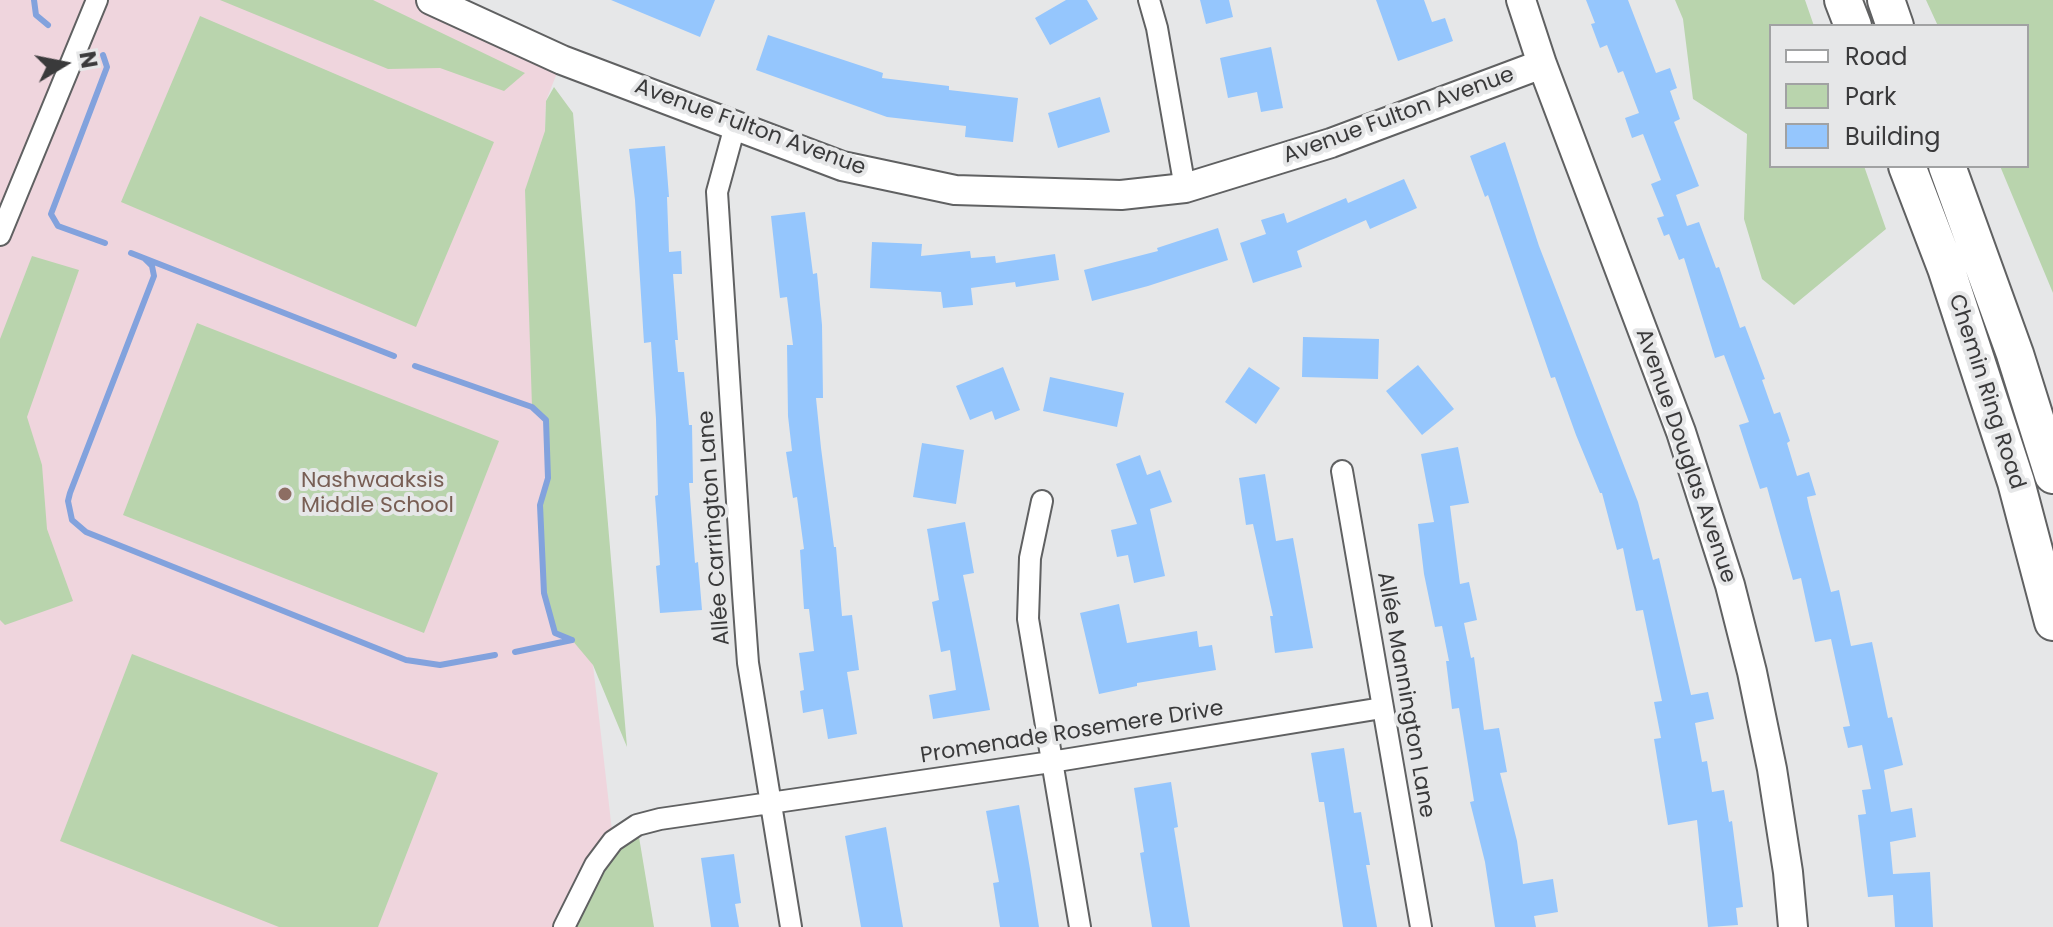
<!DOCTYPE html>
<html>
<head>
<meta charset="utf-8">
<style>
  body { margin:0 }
  #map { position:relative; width:2053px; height:927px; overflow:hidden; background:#e6e7e8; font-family:Poppins,sans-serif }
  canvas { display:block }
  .legend { position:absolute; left:1769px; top:24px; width:260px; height:144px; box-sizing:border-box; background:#e6e7e8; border:2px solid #a1a2a3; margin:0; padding:10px 14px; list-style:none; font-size:24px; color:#3a3a3b }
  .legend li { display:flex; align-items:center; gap:16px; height:40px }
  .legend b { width:40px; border:2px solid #a1a2a3 }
  .north { position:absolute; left:24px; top:24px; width:80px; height:80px; -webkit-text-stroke:6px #e6e7e8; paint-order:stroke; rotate:80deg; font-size:22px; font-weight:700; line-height:32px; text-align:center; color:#3a3a3b }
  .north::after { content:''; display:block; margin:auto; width:28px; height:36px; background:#3a3a3b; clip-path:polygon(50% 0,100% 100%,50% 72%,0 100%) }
</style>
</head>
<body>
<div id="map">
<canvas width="2053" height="927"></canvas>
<ul class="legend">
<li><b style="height:10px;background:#fff"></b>Road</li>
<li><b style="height:22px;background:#b9d4ad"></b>Park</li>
<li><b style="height:22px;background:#95c6fd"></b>Building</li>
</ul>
<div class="north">N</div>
</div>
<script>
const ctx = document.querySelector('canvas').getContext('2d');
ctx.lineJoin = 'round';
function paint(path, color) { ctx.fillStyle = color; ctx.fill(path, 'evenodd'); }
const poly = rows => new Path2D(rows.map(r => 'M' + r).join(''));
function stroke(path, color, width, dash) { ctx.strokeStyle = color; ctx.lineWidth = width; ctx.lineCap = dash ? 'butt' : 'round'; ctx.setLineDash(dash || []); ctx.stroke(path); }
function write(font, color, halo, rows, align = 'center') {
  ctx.font = font + ' Poppins,sans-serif'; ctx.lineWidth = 8; ctx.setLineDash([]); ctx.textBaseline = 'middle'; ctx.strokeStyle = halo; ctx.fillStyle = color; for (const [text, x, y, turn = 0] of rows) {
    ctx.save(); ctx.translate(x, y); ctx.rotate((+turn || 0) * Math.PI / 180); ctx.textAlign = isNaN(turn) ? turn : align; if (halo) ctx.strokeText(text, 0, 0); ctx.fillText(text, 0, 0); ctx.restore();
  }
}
const education = poly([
  [0,0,431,0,562,60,546,101,545,131,593,665,623,927,0,927]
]);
const green = poly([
  [220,0,373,0,525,73,504,91,440,68,388,69],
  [1675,0,1805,0,1814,26,1771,26,1771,166,1864,166,1886,229,1794,305,1762,279,1744,219,1747,134,1693,99,1683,19],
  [1926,0,2053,0,2053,293,2000,166,2027,166,2027,26,1938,26],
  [200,16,494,142,416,327,121,202],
  [554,87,573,113,627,747,593,665,572,640,555,633,544,593,540,505,548,478,546,421,532,407,525,190,545,131,546,101],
  [32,256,79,270,27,417,42,465,47,529,73,601,5,625,0,620,0,339],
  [197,323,499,441,424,633,123,515],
  [132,654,438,773,378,927,279,927,60,841],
  [637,825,654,927,564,927,595,865]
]);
const stream = poly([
  [34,0,36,15,48,25],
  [103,55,107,67,51,214,58,226,105,243],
  [131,253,394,356],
  [145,259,152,266,154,276,70,493,68,501,72,520,86,532,406,660,440,665,495,655],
  [415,366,532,407,546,420,548,478,540,505,544,593,555,633,572,640],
  [515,652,572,640]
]);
const building = poly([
  [611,0,715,0,700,37],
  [1066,0,1087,0,1098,19,1050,45,1035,18],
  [1200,0,1229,0,1233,17,1206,24],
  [1376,0,1424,0,1432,22,1445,18,1453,41,1398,61],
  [1586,0,1628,0,1656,73,1670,68,1677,88,1670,91,1680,119,1674,122,1699,186,1676,195,1687,226,1699,222,1716,268,1719,267,1740,328,1745,326,1765,379,1762,380,1774,414,1780,412,1790,441,1787,443,1797,476,1809,472,1816,495,1807,497,1809,507,1831,592,1839,590,1851,646,1872,642,1888,718,1892,717,1903,765,1884,770,1891,812,1912,808,1916,837,1890,842,1893,874,1930,872,1933,927,1895,927,1893,895,1868,897,1858,815,1866,814,1862,790,1871,789,1862,745,1848,748,1843,727,1850,726,1831,639,1815,642,1801,578,1793,580,1767,487,1760,489,1739,425,1749,422,1737,390,1724,355,1715,358,1684,258,1679,260,1669,234,1664,236,1657,218,1664,216,1651,184,1661,180,1643,134,1632,138,1625,118,1639,113,1623,71,1618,73,1607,45,1600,48,1591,24,1595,23],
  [768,35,883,73,882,78,949,86,949,90,1018,98,1013,142,965,137,966,126,887,117,756,70],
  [1271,47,1283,108,1261,112,1257,92,1228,98,1220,58],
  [1100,97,1110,132,1058,148,1048,113],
  [1505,142,1539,246,1638,502,1653,560,1659,558,1691,695,1708,692,1714,719,1695,723,1702,762,1707,761,1712,792,1724,790,1729,822,1732,821,1743,907,1736,908,1738,925,1708,927,1697,820,1668,825,1654,739,1661,738,1654,702,1662,701,1643,610,1636,611,1623,548,1617,550,1602,493,1600,493,1576,435,1555,377,1551,378,1488,195,1485,197,1470,156],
  [665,146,669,197,667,197,669,252,681,251,682,274,673,274,678,340,675,340,678,372,684,372,689,425,692,425,693,483,689,483,695,563,698,562,702,610,660,613,656,566,660,565,655,496,658,495,656,419,651,342,644,343,635,200,629,149],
  [1404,179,1417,208,1370,229,1366,220,1297,251,1302,267,1253,283,1240,243,1266,234,1261,220,1284,213,1287,223,1346,198,1348,203],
  [805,212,813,274,817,273,822,325,823,398,816,398,821,448,834,547,836,547,842,616,852,615,859,670,847,672,857,734,828,739,823,709,803,713,800,691,804,690,799,653,814,651,809,609,804,609,800,550,804,549,797,497,793,498,786,452,792,451,788,416,787,345,793,345,787,297,780,298,771,216],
  [1218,228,1228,260,1148,286,1092,301,1084,270,1158,251,1157,248],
  [872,242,922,244,921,256,970,251,971,258,995,256,996,263,1055,254,1059,280,1016,287,1015,282,971,288,973,305,943,308,941,292,870,288],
  [1303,337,1379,339,1378,379,1302,377],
  [1418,365,1454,409,1422,435,1386,391],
  [1003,367,1020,410,995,420,992,411,970,420,956,386],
  [1249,367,1280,388,1256,424,1225,402],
  [1050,377,1124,393,1117,427,1043,411],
  [922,443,964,450,956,504,913,497],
  [1458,447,1469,503,1450,506,1460,584,1469,582,1477,620,1464,623,1471,658,1474,657,1484,730,1499,728,1507,772,1500,773,1517,841,1523,884,1553,879,1558,912,1534,916,1536,927,1495,927,1485,862,1470,802,1474,801,1459,708,1452,709,1446,661,1449,661,1442,626,1435,627,1424,574,1418,524,1434,522,1421,454],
  [1140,455,1147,475,1160,470,1172,502,1150,509,1165,576,1134,583,1128,555,1117,557,1111,530,1137,524,1116,464],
  [1265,474,1276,541,1293,538,1313,648,1275,653,1270,616,1273,616,1253,524,1246,525,1239,478],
  [965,522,974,573,963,575,990,710,933,719,929,695,956,690,950,650,941,652,932,602,939,600,927,529],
  [1119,604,1127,643,1197,631,1199,647,1212,645,1216,670,1137,683,1137,686,1099,694,1080,613],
  [1344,748,1354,813,1361,812,1370,865,1366,865,1377,927,1343,927,1324,802,1319,802,1311,753],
  [1171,782,1178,827,1174,828,1190,927,1152,927,1140,853,1144,852,1134,788],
  [1019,805,1030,869,1039,927,1000,927,993,883,999,882,986,811],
  [886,827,903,927,861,927,845,836],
  [734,854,741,903,735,904,739,927,711,927,701,858]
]);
const street = poly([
  [1149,0,1157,28,1185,188],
  [735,126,717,192,743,594,748,663,791,927],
  [0,235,97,0],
  [1342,471,1421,927],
  [1042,501,1030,558,1028,619,1080,927],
  [564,927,595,865,613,841,637,825,660,819,1051,762,1382,708]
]);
const secondary = poly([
  [431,0,562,60,842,166,955,190,1121,195,1185,188,1331,143,1542,64],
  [1521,0,1542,64,1681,432,1730,585,1752,672,1772,769,1788,872,1793,927]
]);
const highway = poly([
  [1843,0,1853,26],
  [1886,0,1895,26],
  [1907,166,1946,268,2016,482,2053,622],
  [1947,166,2015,354,2053,475]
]);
const markers = [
  [285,494,8,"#8d6e63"]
];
const streetNames = [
  ["Avenue Fulton Avenue",1399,116,-20],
  ["Avenue Fulton Avenue",750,128,20],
  ["Chemin Ring Road",1986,392,72],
  ["Avenue Douglas Avenue",1685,456,71],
  ["Allée Carrington Lane",715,528,-94],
  ["Allée Mannington Lane",1405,695,80],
  ["Promenade Rosemere Drive",1072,733,-9]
];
const educationNames = [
  ["Nashwaaksis",301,481],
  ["Middle School",301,506]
];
paint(education, '#efd5dd');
paint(green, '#b9d4ad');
stroke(stream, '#82a2dd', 6);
paint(building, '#95c6fd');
stroke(street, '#606162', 24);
stroke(secondary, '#606162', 32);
stroke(highway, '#606162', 40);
stroke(street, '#fff', 20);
stroke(secondary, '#fff', 28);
stroke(highway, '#fff', 36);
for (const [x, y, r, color] of markers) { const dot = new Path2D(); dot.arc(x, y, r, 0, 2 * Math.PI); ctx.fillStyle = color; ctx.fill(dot); stroke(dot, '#e6e7e8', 3); }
write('22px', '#3a3a3b', '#e6e7e8', streetNames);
write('22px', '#785e54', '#e6e7e8', educationNames, 'left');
</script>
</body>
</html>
